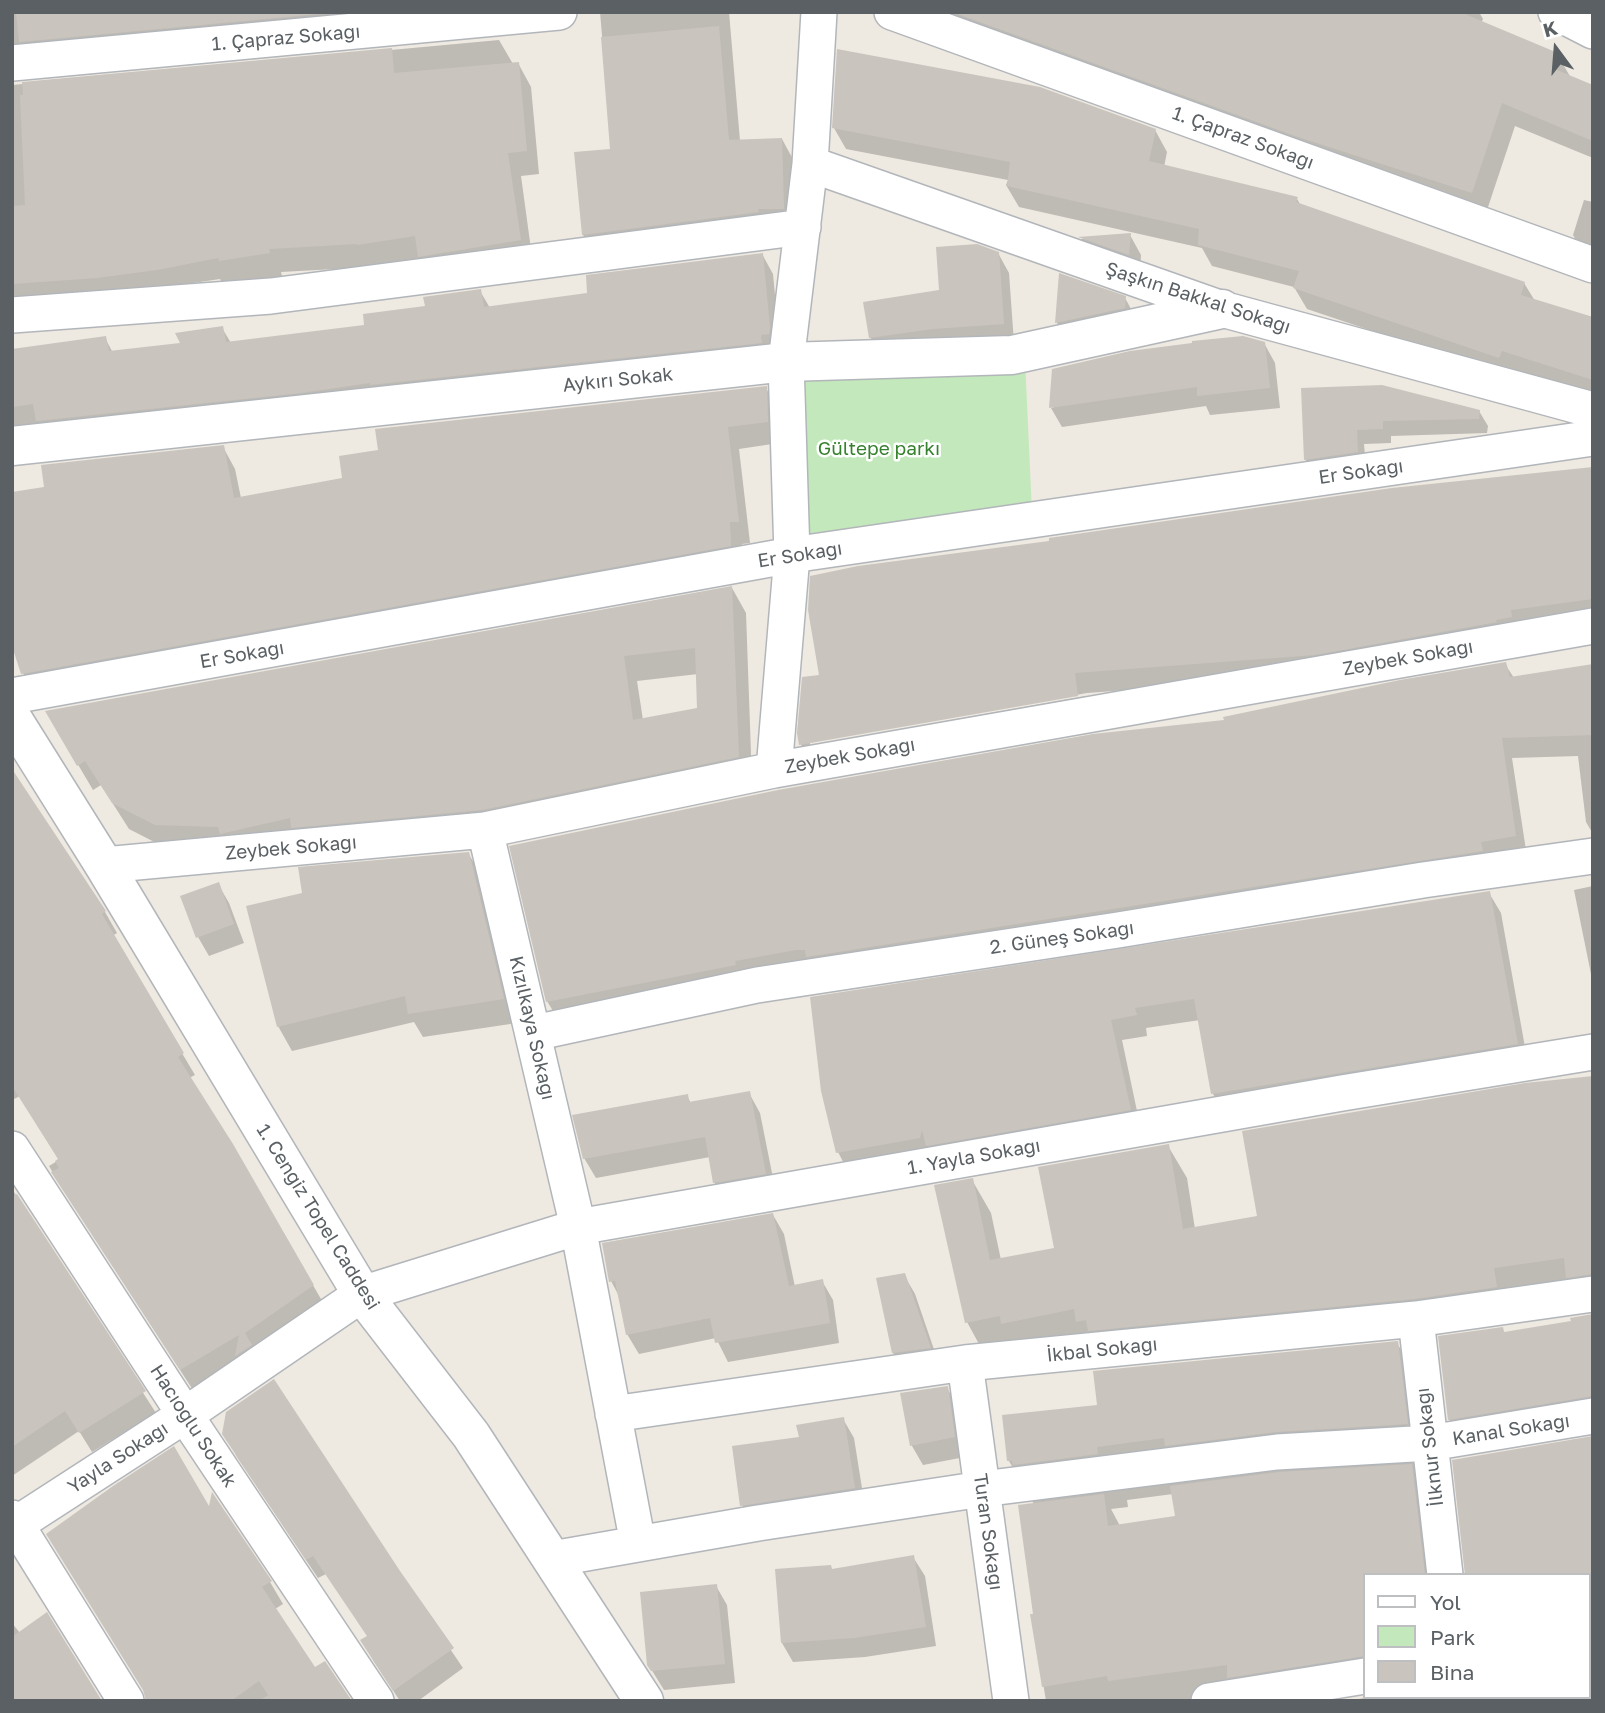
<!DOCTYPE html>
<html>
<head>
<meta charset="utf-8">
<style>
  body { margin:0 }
  #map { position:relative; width:1605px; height:1713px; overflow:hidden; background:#eee9e1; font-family:"Golos Text",sans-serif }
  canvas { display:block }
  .frame { position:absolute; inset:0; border:14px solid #5a6064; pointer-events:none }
  .legend { position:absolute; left:1363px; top:1573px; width:228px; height:126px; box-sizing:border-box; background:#fff; border:2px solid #bdbfc1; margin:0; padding:9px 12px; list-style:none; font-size:21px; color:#5a6064 }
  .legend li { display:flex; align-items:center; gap:14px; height:35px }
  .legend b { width:35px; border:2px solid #bdbfc1 }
  .north { position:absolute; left:1521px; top:14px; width:70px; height:70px; -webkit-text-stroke:5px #fff; paint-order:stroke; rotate:344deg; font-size:19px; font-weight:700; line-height:28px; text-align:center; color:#5a6064 }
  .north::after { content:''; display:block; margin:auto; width:24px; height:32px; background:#5a6064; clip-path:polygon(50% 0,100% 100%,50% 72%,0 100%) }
</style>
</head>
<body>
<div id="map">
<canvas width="1605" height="1713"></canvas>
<div class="frame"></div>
<ul class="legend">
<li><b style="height:9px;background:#fff"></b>Yol</li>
<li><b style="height:19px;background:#c2e8bb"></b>Park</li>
<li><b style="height:19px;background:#c9c4be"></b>Bina</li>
</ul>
<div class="north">K</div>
</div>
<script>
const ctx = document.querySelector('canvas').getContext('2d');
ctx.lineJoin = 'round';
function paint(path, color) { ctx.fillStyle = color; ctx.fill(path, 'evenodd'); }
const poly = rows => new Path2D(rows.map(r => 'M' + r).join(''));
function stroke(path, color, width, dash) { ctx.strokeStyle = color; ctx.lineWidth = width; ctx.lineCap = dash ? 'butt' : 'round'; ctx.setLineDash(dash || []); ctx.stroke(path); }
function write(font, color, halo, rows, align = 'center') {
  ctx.font = font + ' "Golos Text",sans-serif'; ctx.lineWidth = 5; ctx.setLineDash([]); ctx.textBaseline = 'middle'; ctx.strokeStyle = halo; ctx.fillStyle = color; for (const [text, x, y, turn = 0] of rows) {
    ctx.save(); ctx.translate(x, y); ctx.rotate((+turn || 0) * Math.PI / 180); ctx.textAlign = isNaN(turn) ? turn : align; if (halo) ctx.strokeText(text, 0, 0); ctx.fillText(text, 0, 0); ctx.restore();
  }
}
const green = poly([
  [1025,360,1032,513,798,544,793,369]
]);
const shadow = poly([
  [12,12,508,12,12,72],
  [600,12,729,12,740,141,782,139,795,163,797,232,597,258,583,235,576,154,612,151],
  [885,12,1479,12,1483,19,1481,23,1557,54,1571,78,1593,87,1593,158,1515,126,1485,216],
  [499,40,513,64,518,63,531,87,539,174,521,176,533,264,371,267,281,272,282,276,234,284,232,281,222,283,220,279,12,310,12,85],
  [834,128,1155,130,1167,152,1164,167,1297,199,1300,204,1524,283,1535,301,1593,321,1593,405,1307,309,1294,287,1212,266,1202,248,1019,207,1006,185,1008,180,846,149],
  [1584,200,1593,202,1593,258,1584,255,1573,235],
  [1130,235,1141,255,1140,273,1092,256,1081,239],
  [998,253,1009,273,1014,343,881,356,870,337],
  [762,254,773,274,780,348,12,446,12,349,13,350,105,338,113,353,183,344,222,328,231,343,366,327,480,291,490,308,589,295],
  [1061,276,1125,298,1136,318,1068,342,1057,323],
  [1264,343,1275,363,1280,408,1210,415,1206,406,1062,427,1051,408],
  [766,388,778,410,779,443,739,449,750,543,742,544,742,567,35,695,23,673,46,489,223,447,235,469,241,498,344,480],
  [1303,389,1479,411,1488,426,1487,433,1391,436,1391,443,1364,444,1366,467,1314,474,1305,459],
  [1593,469,1593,622,1327,675,1087,693,810,742,810,745,1086,696,1089,717,813,766,801,745,821,676],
  [732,588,746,613,752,782,170,850,129,829,101,785,93,790,47,712],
  [698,674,699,710,643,720,637,681],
  [1505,664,1514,678,1593,666,1593,834,1586,822,1578,756,1512,758,1527,857,559,1021,547,1001,1225,722],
  [12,791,27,794,105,912,117,933,112,936,195,1075,189,1078,232,1145,325,1306,193,1390,61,1186,49,1166,59,1160,20,1096,12,1100],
  [468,853,483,878,517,1023,423,1037,414,1022,292,1051,278,1026],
  [218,884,229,903,244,943,209,956,198,937],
  [1593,886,1593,984,1574,890],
  [1489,893,1501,913,1528,1064,1225,1114,1213,1094,1200,1020,1146,1028,1147,1036,1122,1040,1141,1130,849,1173,838,1152,823,1091],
  [1593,1077,1593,1309,985,1355,967,1322,972,1180,991,1213,1001,1260,1056,1250,1168,1146,1187,1178,1195,1229,1259,1217],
  [749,1093,760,1113,776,1193,726,1202,714,1182,710,1157,596,1178,584,1158,687,1095,691,1104],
  [12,1189,156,1413,92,1452,79,1431,12,1476],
  [773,1215,784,1234,795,1287,822,1281,833,1300,839,1343,728,1362,716,1338,639,1354,627,1334,620,1298,611,1281],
  [904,1275,915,1294,940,1367,905,1372,893,1353],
  [1593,1316,1593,1431,1468,1452,1449,1419,1502,1329,1505,1333,1573,1322],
  [1397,1343,1428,1396,1439,1575,1365,1575,1365,1691,1304,1701,1046,1701,1032,1616,1035,1615,1034,1504,1009,1461,1099,1407],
  [1173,1494,1177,1518,1120,1526,1111,1509,1128,1507,1127,1500],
  [947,1388,958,1407,965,1457,923,1465,912,1446,902,1394],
  [843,1419,854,1438,865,1507,753,1524,742,1505,802,1438],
  [1593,1438,1593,1701,1349,1701,1369,1697,1589,1697],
  [235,1454,398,1572,463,1668,418,1701,400,1701,373,1660,368,1637,326,1574,318,1578],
  [213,1496,270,1582,283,1604,275,1609,315,1669,350,1701,148,1701,210,1511],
  [913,1557,925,1576,936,1646,865,1657,793,1662,782,1643,833,1570],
  [716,1586,727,1605,735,1683,664,1690,648,1664],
  [12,1623,20,1633,12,1701]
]);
const building = poly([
  [16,12,340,12,19,42],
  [952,12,1460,12,1558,53,1552,68,1593,85,1593,141,1502,103,1472,193,1298,137],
  [719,26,729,140,782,138,784,209,758,209,759,212,582,235,574,152,610,149,601,37],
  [392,48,394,73,519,62,527,151,508,153,521,240,418,257,415,236,357,245,357,244,269,249,270,253,219,261,218,258,157,270,97,278,12,284,12,206,25,205,20,95,23,95,22,82],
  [837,49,1040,87,1156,129,1149,161,1298,197,1296,202,1525,282,1521,295,1593,317,1593,380,1502,351,1499,358,1293,288,1299,271,1198,245,1199,229,1007,186,1010,162,832,128],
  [1131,233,1129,255,1078,237],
  [977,244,999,252,1004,324,933,329,869,338,863,302,939,290,936,247],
  [763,253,770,328,769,334,761,335,762,343,370,385,370,383,301,393,36,421,33,404,12,407,12,349,106,336,109,351,180,343,175,333,223,326,226,342,364,325,363,314,425,306,423,297,481,289,484,307,587,293,586,275],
  [1059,273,1126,296,1125,308,1055,323],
  [1243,336,1265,342,1270,388,1197,396,1197,387,1049,408,1052,369,1130,351,1192,343,1192,341],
  [1382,385,1480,410,1479,419,1383,421,1383,429,1357,430,1358,452,1304,460,1301,388],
  [767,386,768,422,728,427,739,522,730,522,731,546,21,674,12,646,12,492,44,487,41,465,224,445,234,498,342,478,339,456,378,450,375,429],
  [1593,467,1593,599,1511,610,1512,617,1496,620,1497,622,1315,655,1075,673,1078,696,799,745,797,733,802,677,819,675,808,610,810,576,858,566,1049,541,1049,538,1392,488],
  [732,586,739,757,482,810,291,828,290,818,220,834,218,827,155,825,112,803,85,761,77,766,45,711],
  [695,648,697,708,633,720,624,656],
  [1506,662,1510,677,1593,664,1593,735,1502,738,1516,836,1481,842,1483,851,806,957,805,950,796,950,735,961,736,965,546,1002,509,846,778,790,1093,734,1224,720,1223,717,1400,680],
  [12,769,106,911,102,914,184,1053,178,1057,233,1144,314,1285,245,1333,252,1345,235,1356,239,1335,180,1370,51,1172,59,1168,55,1161,58,1159,12,1086],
  [469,852,504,999,408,1014,405,996,277,1027,246,906,302,893,298,867],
  [219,882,234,924,196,938,180,896],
  [1490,891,1518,1044,1211,1094,1194,999,1135,1008,1137,1015,1111,1020,1131,1110,926,1146,922,1130,920,1138,836,1153,821,1091,810,997],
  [1593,1076,1593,1274,1566,1278,1564,1258,1494,1268,1497,1287,1414,1299,1088,1331,1086,1320,1076,1322,1074,1309,1001,1324,1000,1316,965,1323,934,1185,973,1178,990,1260,1054,1248,1038,1167,1169,1144,1183,1229,1257,1216,1242,1131,1525,1083],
  [750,1091,766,1174,713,1183,705,1137,583,1159,572,1115,688,1094,689,1102],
  [17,1194,146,1391,79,1433,65,1411,12,1447,12,1197],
  [773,1213,789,1286,823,1279,830,1323,715,1343,710,1318,626,1335,615,1281,609,1282,602,1243],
  [905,1273,931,1348,892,1353,876,1278],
  [1593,1314,1593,1396,1448,1420,1438,1336,1503,1327,1504,1332,1571,1321,1570,1318],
  [1398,1341,1408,1424,1276,1432,1165,1446,1164,1438,1097,1447,1098,1454,1013,1465,1012,1461,1007,1461,1002,1415,1097,1405,1093,1371],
  [274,1379,400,1571,454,1648,393,1691,360,1640,367,1636,313,1556,306,1560,222,1434,226,1412],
  [948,1386,955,1437,910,1446,900,1393],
  [844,1417,855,1488,740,1506,732,1446,799,1437,796,1425],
  [1593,1436,1593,1575,1465,1575,1452,1460],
  [174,1446,209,1506,212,1492,272,1581,262,1587,315,1667,325,1661,352,1701,259,1701,268,1695,259,1681,231,1701,146,1701,143,1690,46,1534,113,1486],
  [1412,1464,1425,1575,1365,1575,1365,1656,1227,1678,1227,1665,1108,1681,1107,1676,1042,1687,1030,1614,1033,1614,1018,1505,1104,1494,1108,1526,1175,1516,1170,1486,1279,1472],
  [914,1555,926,1627,854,1638,781,1643,775,1569,831,1565,832,1569],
  [717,1584,725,1664,651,1671,647,1665,640,1592],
  [47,1612,102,1701,12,1701,12,1637]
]);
const minor = poly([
  [892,12,1593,265],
  [1556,12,1593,31],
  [12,63,559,12],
  [810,164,1222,309,1593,410],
  [12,315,271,296,803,227],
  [12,696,792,555,1593,438],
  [774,770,792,555,786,362,810,164,819,12],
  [485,830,578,1227,638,1544],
  [104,865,485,830,774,770,1593,626],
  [534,1033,757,985,1118,930,1423,880,1593,856],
  [12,1149,185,1415,376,1701],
  [1416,1319,1445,1575],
  [965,1363,1011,1701],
  [613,1414,965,1363,1416,1319,1593,1294],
  [12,1518,126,1701],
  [12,1527,185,1415,362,1294,578,1227,1342,1093,1593,1052],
  [552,1559,758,1523,982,1489,1277,1452,1430,1443,1593,1416],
  [1589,1647,1593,1646],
  [1460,1697,1461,1701],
  [1209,1701,1365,1676]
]);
const tertiary = poly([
  [12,446,786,362,1012,355,1222,309],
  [12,718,104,865,362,1294,471,1435,644,1701]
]);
const streetNames = [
  ["1. Çapraz Sokağı",286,38,-5],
  ["1. Çapraz Sokağı",1243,138,20],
  ["Şaşkın Bakkal Sokağı",1198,298,18],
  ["Aykırı Sokak",618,380,-6],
  ["Er Sokağı",1361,472,-8],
  ["Er Sokağı",800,555,-9],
  ["Er Sokağı",242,655,-10],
  ["Zeybek Sokağı",1408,658,-10],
  ["Zeybek Sokağı",850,756,-10],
  ["Zeybek Sokağı",291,848,-5],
  ["2. Güneş Sokağı",1062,938,-8],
  ["Kızılkaya Sokağı",532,1028,77],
  ["1. Yayla Sokağı",974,1157,-10],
  ["1. Cengiz Topel Caddesi",318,1217,58],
  ["İkbal Sokağı",1102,1350,-6],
  ["Hacıoğlu Sokak",193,1426,57],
  ["Kanal Sokağı",1511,1430,-9],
  ["İlknur Sokağı",1430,1447,-97],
  ["Yayla Sokağı",118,1458,-33],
  ["Turan Sokağı",988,1532,82]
];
const parkNames = [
  ["Gültepe parkı",879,449]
];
paint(green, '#c2e8bb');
paint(shadow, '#0003');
paint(building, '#c9c4be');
stroke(minor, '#b2b6ba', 38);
stroke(tertiary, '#b2b6ba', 41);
stroke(minor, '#fff', 35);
stroke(tertiary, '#fff', 38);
write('19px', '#5a6064', '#fff', streetNames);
write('19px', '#35812d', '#fff', parkNames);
</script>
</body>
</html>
